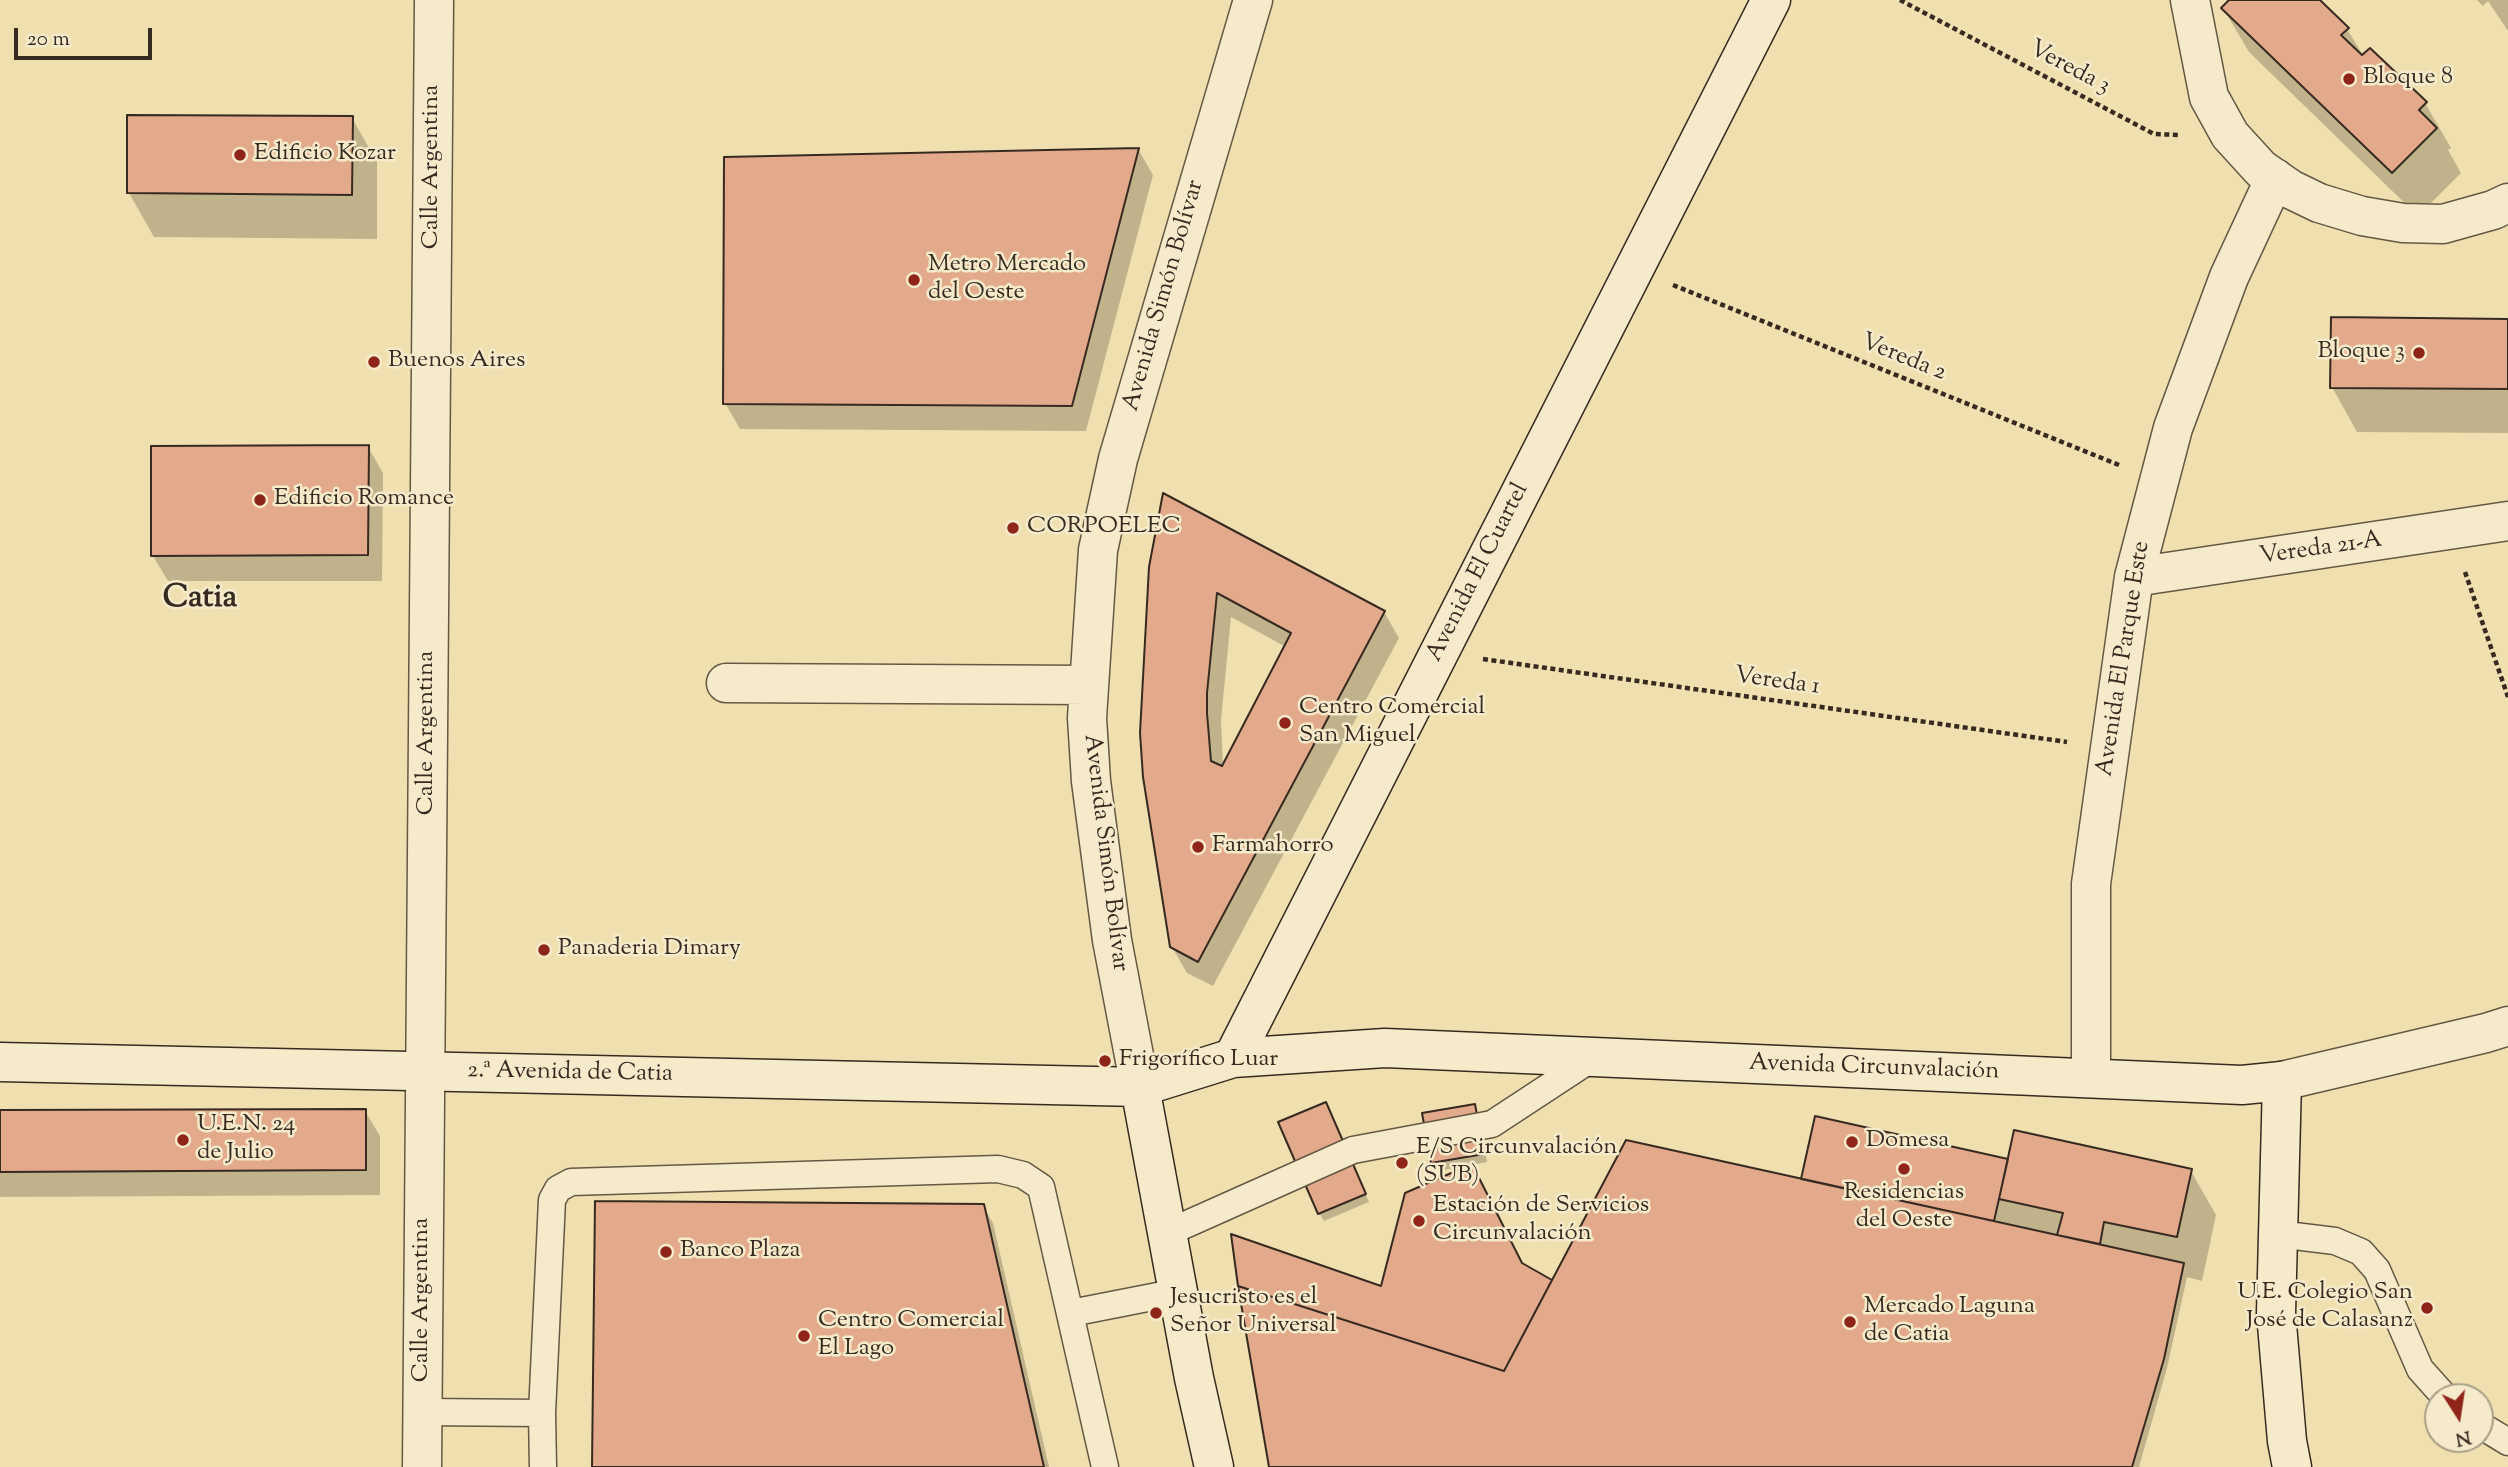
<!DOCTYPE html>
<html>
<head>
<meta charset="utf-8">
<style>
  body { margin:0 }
  #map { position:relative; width:2508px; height:1467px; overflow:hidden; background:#f0e0af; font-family:"Sorts Mill Goudy",serif }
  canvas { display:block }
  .north { position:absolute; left:2424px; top:1383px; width:70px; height:70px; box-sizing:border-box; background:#f5ebcb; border:2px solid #a99e87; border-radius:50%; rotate:168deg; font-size:19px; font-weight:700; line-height:28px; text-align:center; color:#372a21 }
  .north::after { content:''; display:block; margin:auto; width:24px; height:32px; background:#8f2418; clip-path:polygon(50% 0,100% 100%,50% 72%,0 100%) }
  .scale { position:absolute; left:14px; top:28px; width:138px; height:32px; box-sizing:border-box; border:4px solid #372a21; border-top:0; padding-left:9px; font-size:21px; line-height:24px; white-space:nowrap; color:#372a21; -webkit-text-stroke:5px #f5ebcb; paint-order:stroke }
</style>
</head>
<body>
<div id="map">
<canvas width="2508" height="1467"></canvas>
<div class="north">N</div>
<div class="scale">20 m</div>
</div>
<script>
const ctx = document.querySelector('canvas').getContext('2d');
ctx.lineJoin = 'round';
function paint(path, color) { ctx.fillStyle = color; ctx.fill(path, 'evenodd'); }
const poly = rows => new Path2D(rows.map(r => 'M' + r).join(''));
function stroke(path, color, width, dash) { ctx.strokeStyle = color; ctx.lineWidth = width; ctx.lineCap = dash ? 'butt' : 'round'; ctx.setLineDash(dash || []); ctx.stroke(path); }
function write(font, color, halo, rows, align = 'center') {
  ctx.font = font + ' "Sorts Mill Goudy",serif'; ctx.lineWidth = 5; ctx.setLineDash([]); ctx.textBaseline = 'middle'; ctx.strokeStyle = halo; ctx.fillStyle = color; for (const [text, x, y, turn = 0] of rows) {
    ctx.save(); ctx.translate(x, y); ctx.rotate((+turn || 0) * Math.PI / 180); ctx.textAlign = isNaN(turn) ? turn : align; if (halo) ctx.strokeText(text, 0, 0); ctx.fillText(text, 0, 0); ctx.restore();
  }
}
const shadow = poly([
  [2231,0,2318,0,2347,29,2364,57,2425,103,2451,148,2448,150,2461,173,2418,216,2249,52,2223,8],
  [2477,0,2508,0,2508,31,2488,1,2483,6],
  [352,118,377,162,377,239,154,237,129,193],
  [1138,149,1153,175,1086,431,740,429,725,403],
  [2508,320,2508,433,2357,432,2332,387],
  [368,447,383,473,382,581,168,581,153,556],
  [1151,567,1384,612,1399,638,1213,986,1187,973,1172,947],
  [1231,617,1286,647,1223,767,1221,720],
  [1474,1106,1479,1114,1487,1162,1438,1171,1433,1163],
  [0,1111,365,1111,380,1136,380,1195,0,1197],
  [1330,1112,1369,1202,1324,1221,1319,1213],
  [2009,1161,2191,1171,2216,1215,2202,1281,2187,1277,2167,1368,2139,1467,1272,1467,1382,1288,1522,1265,1552,1283,1802,1181],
  [983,1206,993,1223,1049,1467,594,1467]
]);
const building = poly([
  [2229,0,2320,0,2349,28,2341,35,2362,55,2370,48,2427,102,2419,110,2437,128,2392,173,2221,8,2229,0],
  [127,115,353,116,352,195,127,193,127,115],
  [1139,148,1072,406,723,404,724,157,1139,148],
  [2331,317,2508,319,2508,389,2330,388,2331,317],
  [369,445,368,555,151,556,151,446,369,445],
  [1163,493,1385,611,1198,962,1170,947,1143,777,1140,733,1149,567,1163,493],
  [1217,593,1291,633,1222,766,1211,761,1207,713,1207,693,1217,593],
  [1326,1102,1366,1194,1318,1214,1278,1122,1326,1102],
  [1475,1104,1484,1154,1431,1163,1422,1113,1475,1104],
  [366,1109,366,1170,0,1172,0,1110,366,1109],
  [1815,1116,2008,1159,1994,1221,1801,1179,1815,1116],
  [2014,1130,2192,1169,2177,1237,2104,1222,2100,1244,2057,1235,2063,1213,1999,1199,2014,1130],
  [1626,1140,2184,1263,2164,1359,2132,1467,1269,1467,1238,1286,1504,1371,1626,1140],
  [1472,1164,1522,1263,1552,1280,1504,1371,1238,1286,1231,1234,1381,1286,1405,1193,1472,1164],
  [595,1201,984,1204,1044,1467,592,1467,595,1201]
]);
const path = poly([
  [1900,0,2154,134,2180,135],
  [1673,285,2119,465],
  [2465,572,2508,697],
  [1483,659,2067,742]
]);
const lane = poly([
  [1167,1233,1353,1150,1492,1124,1594,1057],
  [2278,1234,2335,1241,2361,1252,2377,1270,2420,1369,2445,1397],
  [1071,1313,1178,1292],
  [422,1412,542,1413],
  [2480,1425,2508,1442],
  [543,1467,542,1413,552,1200,558,1189,571,1182,998,1169,1023,1175,1041,1187,1105,1467]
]);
const street = poly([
  [2190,0,2209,97,2230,135,2261,169,2290,189,2319,203,2362,216,2403,223,2443,224,2493,210,2508,203],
  [2134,577,2508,521],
  [726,683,1089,685],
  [2091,1078,2091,884,2134,577,2173,428,2229,277,2275,178],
  [2282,1081,2486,1033,2508,1026],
  [1140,1087,1112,940,1091,781,1087,718,1098,550,1118,459,1253,0],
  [422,1467,434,0]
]);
const secondary = poly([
  [1233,1058,1771,0],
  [0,1062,1140,1087,1233,1058,1385,1048,2242,1085,2282,1081,2276,1313,2287,1441,2292,1467],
  [1140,1087,1194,1378,1214,1467]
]);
const markers = [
  [2349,79,7,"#8f2418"],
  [240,155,7,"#8f2418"],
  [914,280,7,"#8f2418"],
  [2419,353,7,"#8f2418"],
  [374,362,7,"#8f2418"],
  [260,500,7,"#8f2418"],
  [1013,528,7,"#8f2418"],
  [1285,723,7,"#8f2418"],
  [1198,847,7,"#8f2418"],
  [544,950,7,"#8f2418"],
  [1105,1061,7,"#8f2418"],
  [183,1140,7,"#8f2418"],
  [1852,1142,7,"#8f2418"],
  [1402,1163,7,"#8f2418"],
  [1904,1169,7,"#8f2418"],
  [1419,1221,7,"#8f2418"],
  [666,1252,7,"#8f2418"],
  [2427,1308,7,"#8f2418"],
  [1156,1313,7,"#8f2418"],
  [1850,1322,7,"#8f2418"],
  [804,1336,7,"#8f2418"]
];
const streetNames = [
  ["Vereda 3",2069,69,28],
  ["Calle Argentina",433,167,-90],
  ["Avenida Simón Bolívar",1165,296,-74],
  ["Vereda 2",1903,359,22],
  ["Vereda 21-A",2321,550,-8],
  ["Avenida El Cuartel",1479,573,-63],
  ["Avenida El Parque Este",2125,659,-81],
  ["Vereda 1",1777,683,8],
  ["Calle Argentina",428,733,-90],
  ["Avenida Simón Bolívar",1104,853,83],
  ["Avenida Circunvalación",1874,1069,2],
  ["2.ª Avenida de Catia",570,1074,1],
  ["Calle Argentina",423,1300,-90]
];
const poiNames = [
  ["Bloque 8",2363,79],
  ["Edificio Kozar",254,155],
  ["Metro Mercado",928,266],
  ["del Oeste",928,294],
  ["Bloque 3",2405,353,"right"],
  ["Buenos Aires",388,362],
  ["Edificio Romance",274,500],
  ["CORPOELEC",1027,528],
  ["Centro Comercial",1299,709],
  ["San Miguel",1299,737],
  ["Farmahorro",1212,847],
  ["Panaderia Dimary",558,950],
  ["Frigorífico Luar",1119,1061],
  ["U.E.N. 24",197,1126],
  ["de Julio",197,1154],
  ["Domesa",1866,1142],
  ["E/S Circunvalación",1416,1149],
  ["(SUB)",1416,1177],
  ["Residencias",1904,1194,"center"],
  ["del Oeste",1904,1222,"center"],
  ["Estación de Servicios",1433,1207],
  ["Circunvalación",1433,1235],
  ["Banco Plaza",680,1252],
  ["U.E. Colegio San",2413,1294,"right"],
  ["José de Calasanz",2413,1322,"right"],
  ["Jesucristo es el",1170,1299],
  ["Señor Universal",1170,1327],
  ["Mercado Laguna",1864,1308],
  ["de Catia",1864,1336],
  ["Centro Comercial",818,1322],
  ["El Lago",818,1350]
];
const districtNames = [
  ["Catia",200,601]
];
paint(shadow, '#0003');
paint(building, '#e2a98a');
stroke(building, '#372a21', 2);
stroke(lane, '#655844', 29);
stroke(street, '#655844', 41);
stroke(secondary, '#372a21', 41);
stroke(path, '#372a21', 4.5, [5, 3.5]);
stroke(lane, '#f5ebcb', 26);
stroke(street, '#f5ebcb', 38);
stroke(secondary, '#f5ebcb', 38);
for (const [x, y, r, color] of markers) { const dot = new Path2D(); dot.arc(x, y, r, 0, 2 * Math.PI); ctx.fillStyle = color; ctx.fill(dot); stroke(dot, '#f5ebcb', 2.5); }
write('24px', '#372a21', '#f5ebcb', streetNames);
write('24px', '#372a21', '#f5ebcb', poiNames, 'left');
write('bold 32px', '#372a21', '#f5ebcb', districtNames);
</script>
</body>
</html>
